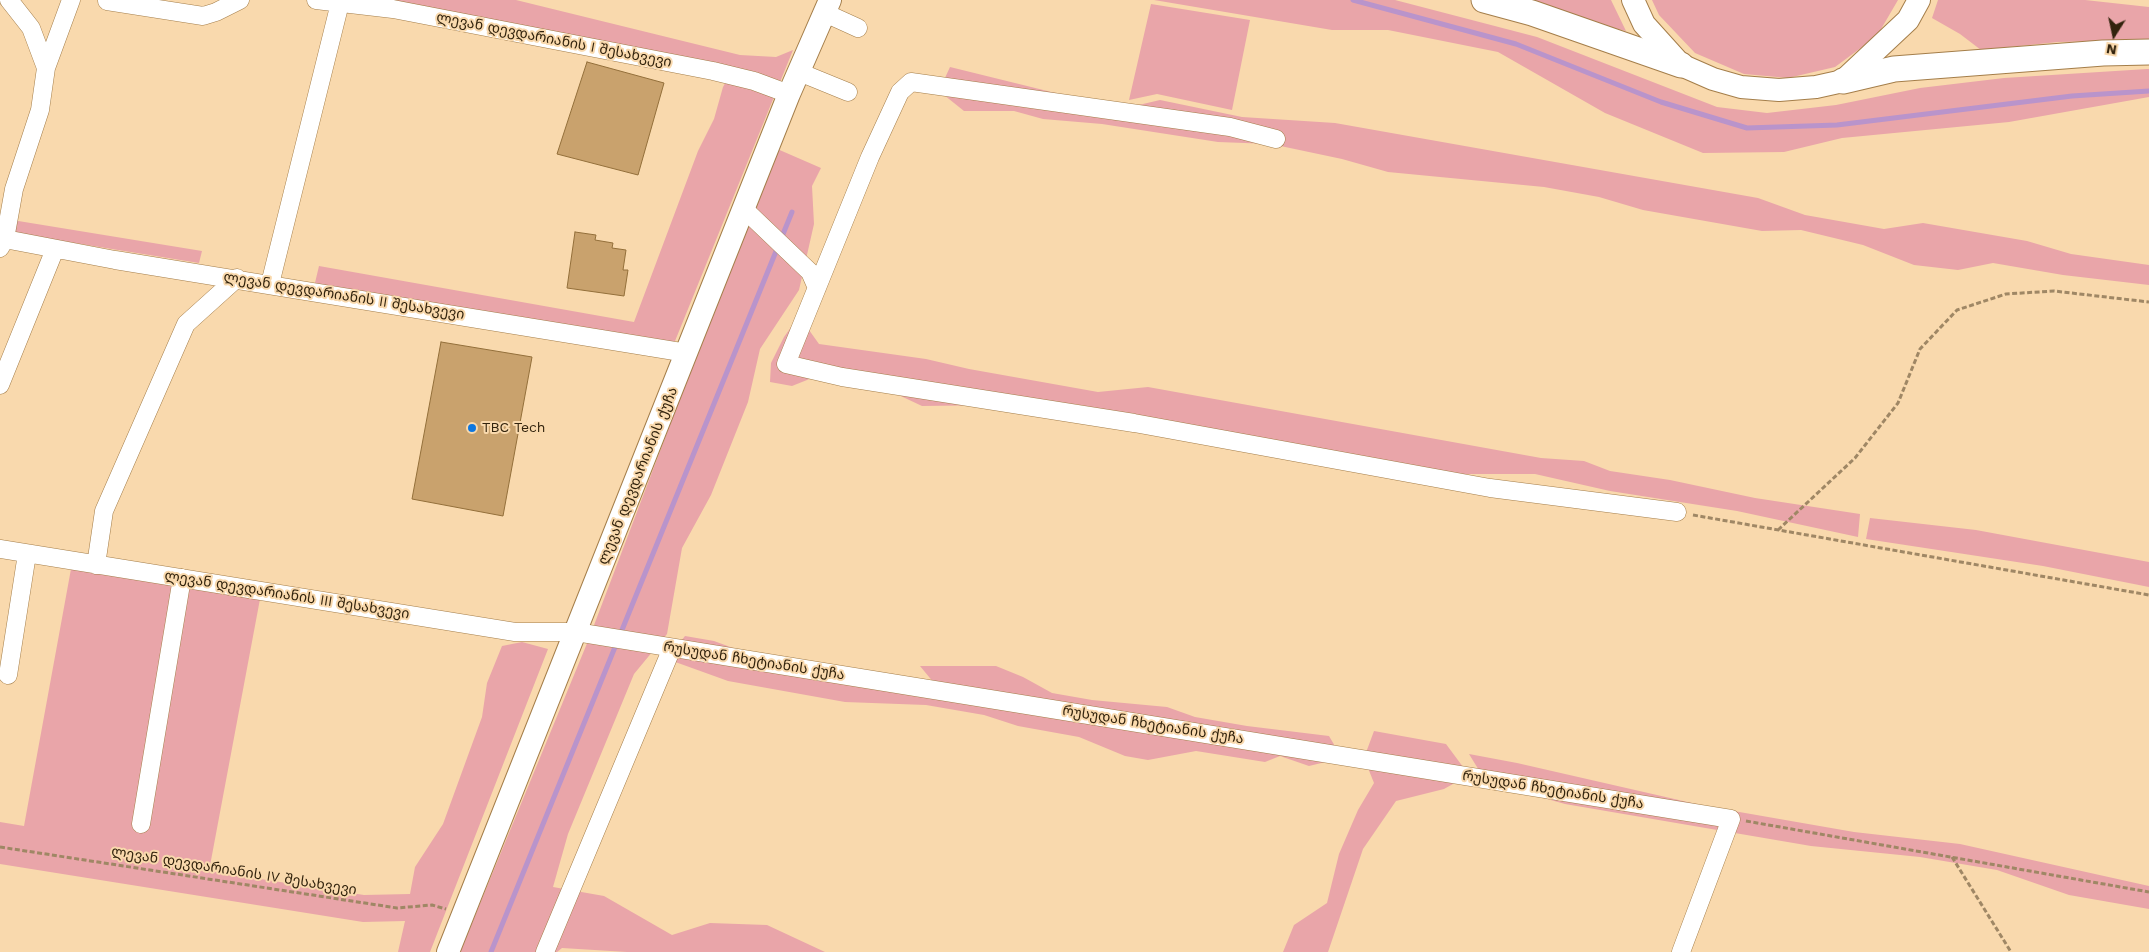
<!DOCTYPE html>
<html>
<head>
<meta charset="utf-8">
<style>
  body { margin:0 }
  #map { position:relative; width:2149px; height:952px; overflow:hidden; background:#f9d9ad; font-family:"Work Sans",sans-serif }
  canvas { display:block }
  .north { position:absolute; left:2089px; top:10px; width:50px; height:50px; -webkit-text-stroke:4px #f9d9ad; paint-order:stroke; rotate:190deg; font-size:14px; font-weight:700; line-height:20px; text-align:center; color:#32230d }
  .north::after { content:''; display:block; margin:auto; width:18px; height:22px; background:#32230d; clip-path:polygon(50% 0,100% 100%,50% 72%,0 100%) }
</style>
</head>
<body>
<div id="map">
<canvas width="2149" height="952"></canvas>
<div class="north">N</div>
</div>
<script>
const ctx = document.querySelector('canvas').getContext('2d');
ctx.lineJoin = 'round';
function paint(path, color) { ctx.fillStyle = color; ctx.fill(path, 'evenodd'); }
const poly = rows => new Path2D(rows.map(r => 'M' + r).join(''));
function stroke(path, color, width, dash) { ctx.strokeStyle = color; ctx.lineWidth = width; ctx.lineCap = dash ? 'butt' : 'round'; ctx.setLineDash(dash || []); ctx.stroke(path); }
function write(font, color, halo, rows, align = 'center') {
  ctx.font = font + ' "Work Sans","Noto Sans Georgian",sans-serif'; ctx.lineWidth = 4; ctx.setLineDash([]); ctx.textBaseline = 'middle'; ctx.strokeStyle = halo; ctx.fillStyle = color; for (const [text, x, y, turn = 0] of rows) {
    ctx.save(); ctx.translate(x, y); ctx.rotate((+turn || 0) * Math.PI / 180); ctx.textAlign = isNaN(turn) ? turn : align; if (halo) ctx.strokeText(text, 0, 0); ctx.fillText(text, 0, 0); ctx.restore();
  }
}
const green = poly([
  [378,0,516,0,740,55,776,57,793,50,673,346,314,287,319,266,634,322,698,151,714,119,723,87,734,67],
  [1154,0,1395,0,1537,37,1717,107,1767,113,1836,105,1920,88,2004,78,2147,69,2149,69,2149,97,2009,122,1842,138,1784,152,1703,153,1605,113,1498,52,1388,30,1332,30],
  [1502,0,1611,0,1626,31,1536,9],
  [1652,0,1898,0,1877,36,1835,67,1788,78,1744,74,1695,53,1659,15],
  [1938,0,2085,0,2149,7,2149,40,2058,42,1981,50,1960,34,1932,18],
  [1151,4,1250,20,1232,110,1157,94,1129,100],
  [950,67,1092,102,1126,108,1160,100,1242,117,1335,123,1758,198,1805,215,1884,229,1923,223,2027,241,2071,254,2149,265,2149,285,2063,275,1993,263,1958,270,1914,265,1863,245,1801,230,1762,231,1643,210,1599,197,1544,187,1388,172,1342,159,1271,144,1218,142,1102,124,1043,119,1014,111,964,111,939,91],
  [775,148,821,168,812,186,814,224,799,290,760,349,748,402,711,495,682,548,667,634,634,674,568,834,553,887,604,896,672,935,710,923,767,925,825,952,627,952,562,948,557,952,460,952,588,641],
  [0,218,202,251,199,263,0,231],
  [799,316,819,344,926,359,969,369,1098,392,1148,387,1541,458,1584,461,1610,471,1670,480,1755,498,1860,514,1858,537,1737,511,1610,491,1535,474,1463,474,1277,447,1152,418,1074,404,922,406,888,390,812,378,792,386,770,382,771,363,784,337],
  [1870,518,1976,530,2149,562,2149,587,2043,566,1866,539],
  [71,569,260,599,209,871,364,895,410,894,415,867,443,824,482,717,487,683,502,646,522,642,548,649,430,952,398,952,405,921,363,922,0,864,0,822,24,826],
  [685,636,714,641,760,658,934,683,920,666,996,666,1023,677,1052,693,1092,700,1167,707,1195,717,1247,726,1329,736,1342,758,1309,766,1280,756,1265,762,1196,751,1148,760,1125,756,1079,737,1018,726,984,715,926,705,845,702,728,681,667,659],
  [1374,731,1446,744,1469,775,1444,789,1396,801,1363,849,1328,952,1283,952,1294,925,1327,903,1339,854,1358,810,1374,783,1364,758],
  [1469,754,1517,763,1705,806,1854,832,1960,844,2149,886,2149,909,2069,895,1997,870,1920,857,1811,846,1565,804,1515,790,1488,785]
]);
const stream = poly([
  [1353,0,1516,44,1661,102,1747,128,1837,125,2072,96,2149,91],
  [491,952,792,212]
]);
const building = poly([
  [587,62,664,83,638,175,557,154,587,62],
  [575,232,596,235,595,240,613,243,612,248,626,250,623,270,628,270,624,296,567,288,575,232],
  [441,342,532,357,503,516,412,499,441,342]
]);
const path = poly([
  [1693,515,2149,595],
  [1778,530,1855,458,1898,403,1920,349,1957,310,2006,294,2054,291,2149,302],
  [1746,821,2149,892],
  [0,847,397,908,432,905,446,909],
  [1952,857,2011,952]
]);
const minor = poly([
  [9,0,31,28,46,68],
  [316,0,393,9,713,71,754,81,789,94],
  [107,1,203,16,216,12,240,0],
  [825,13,858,28],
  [799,72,848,92],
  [1276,139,1230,127,911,82,900,92,870,157,786,364,842,377,1134,423,1490,488,1677,512],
  [744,209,810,272,817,288],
  [0,238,115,260,687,353],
  [0,248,5,239,14,189,40,110,46,68,71,0],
  [270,284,340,3],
  [0,385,55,249],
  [0,549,515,632,576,632,1731,819,1681,952],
  [96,565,104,511,186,324,237,278],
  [8,675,27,554],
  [141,824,182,578],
  [545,952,672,648]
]);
const major = poly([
  [1633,0,1644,24,1681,65,1713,79,1741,87,1779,90,1816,87,1843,81,1908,20,1919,0],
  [448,952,789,94,830,0]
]);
const highway = poly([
  [1484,0,1532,13,1681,65],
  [1843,81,1894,69,2103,53,2149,52]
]);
const markers = [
  [472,428,5,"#0e77df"]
];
const streetNames = [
  ["ლევან დევდარიანის I შესახვევი",554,40,11],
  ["ლევან დევდარიანის II შესახვევი",344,296,9],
  ["ლევან დევდარიანის ქუჩა",638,476,-68],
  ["ლევან დევდარიანის III შესახვევი",287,595,9],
  ["რუსუდან ჩხეტიანის ქუჩა",754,661,9],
  ["რუსუდან ჩხეტიანის ქუჩა",1153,725,9],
  ["რუსუდან ჩხეტიანის ქუჩა",1553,790,9],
  ["ლევან დევდარიანის IV შესახვევი",234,871,9]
];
const poiNames = [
  ["TBC Tech",482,428]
];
paint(green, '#e9a5a9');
stroke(stream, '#b994cb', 5);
paint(building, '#c9a26d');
stroke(building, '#936f3a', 1);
stroke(minor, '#a47e4a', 19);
stroke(major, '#a47e4a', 24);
stroke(highway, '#a47e4a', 27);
stroke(path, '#9f8765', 3, [5, 2.5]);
stroke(minor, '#fff', 18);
stroke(major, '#fff', 22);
stroke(highway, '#fff', 25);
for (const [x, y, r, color] of markers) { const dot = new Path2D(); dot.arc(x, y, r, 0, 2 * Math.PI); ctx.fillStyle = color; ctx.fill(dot); stroke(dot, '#f9d9ad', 2); }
write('14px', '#32230d', '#f9d9ad', streetNames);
write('14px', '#32230d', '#f9d9ad', poiNames, 'left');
</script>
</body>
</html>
